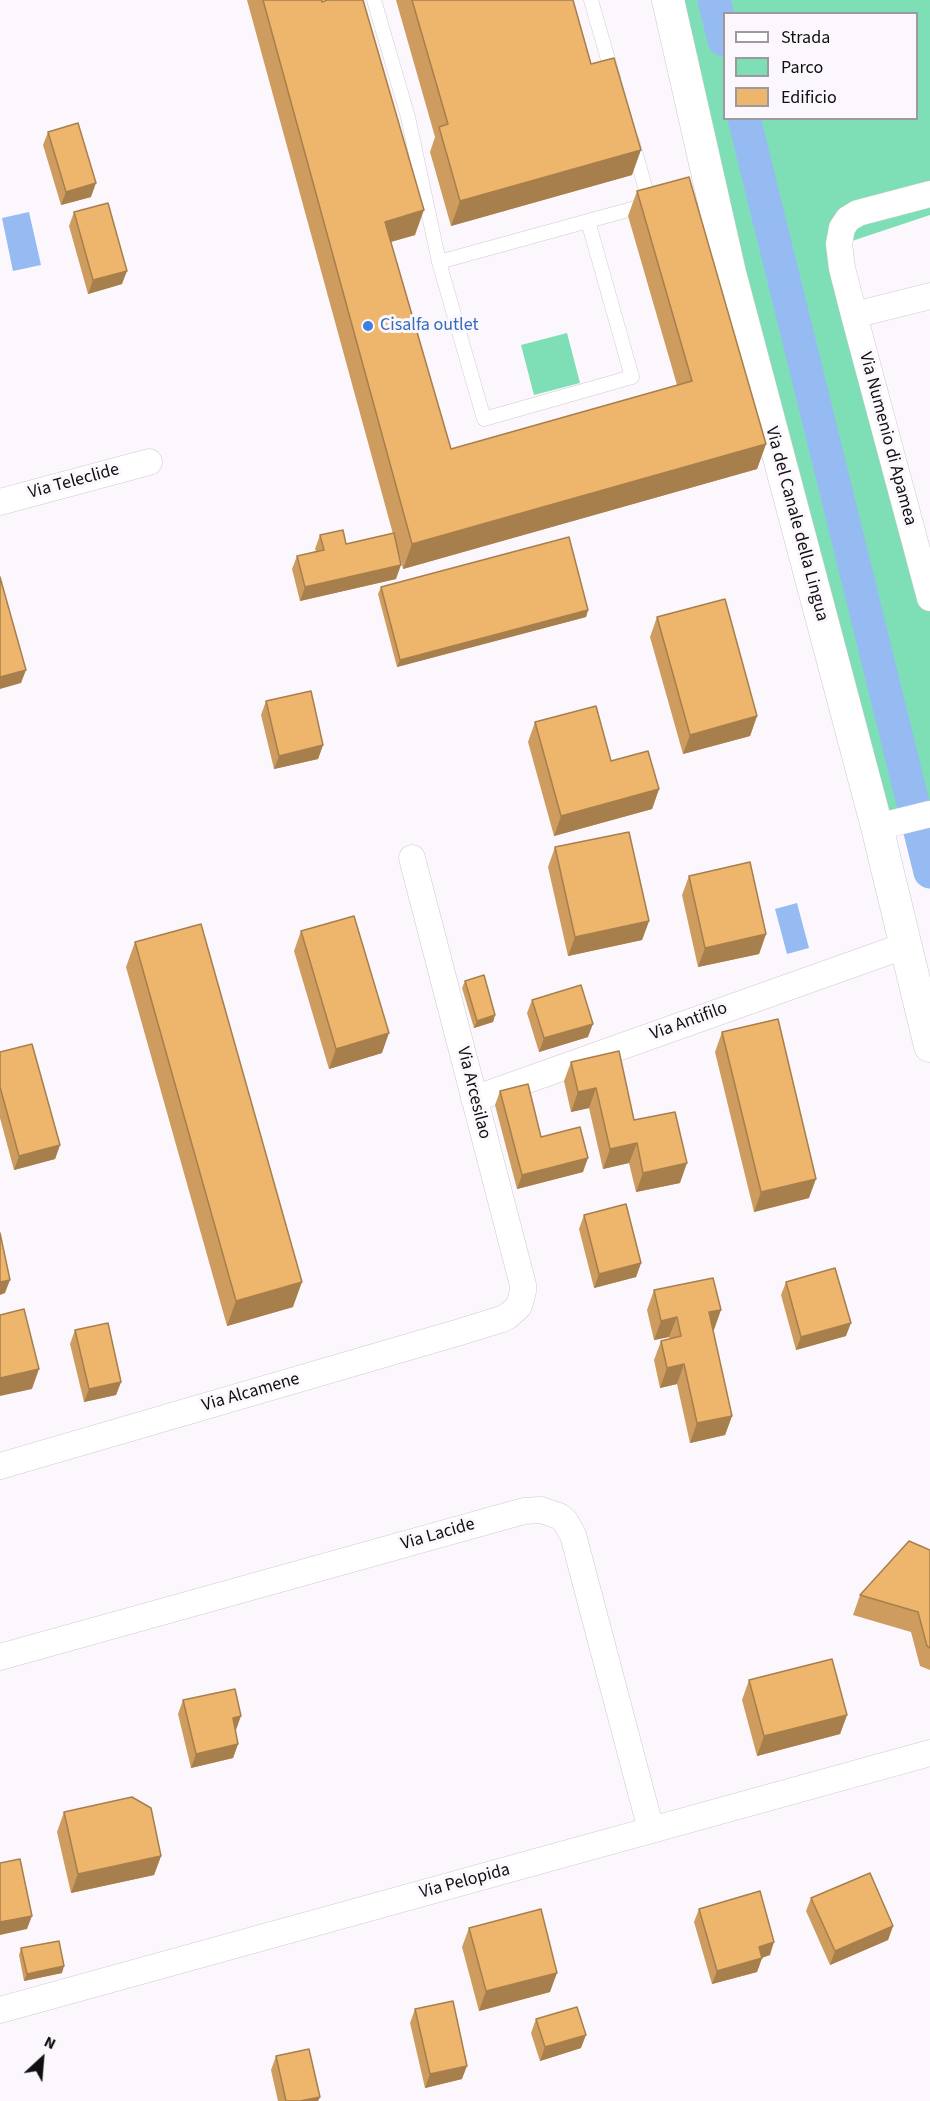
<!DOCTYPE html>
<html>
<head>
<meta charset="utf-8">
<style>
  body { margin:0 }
  #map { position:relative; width:930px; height:2101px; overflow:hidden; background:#fbf7fd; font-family:"Source Sans 3",sans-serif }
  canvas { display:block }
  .legend { position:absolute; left:723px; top:12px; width:195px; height:108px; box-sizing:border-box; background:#fbf7fd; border:2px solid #9d9a9f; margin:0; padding:8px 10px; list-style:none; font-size:18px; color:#100f11 }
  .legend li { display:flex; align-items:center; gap:12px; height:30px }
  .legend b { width:30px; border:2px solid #9d9a9f }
  .north { position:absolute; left:12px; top:2029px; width:60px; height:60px; -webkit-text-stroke:4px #fbf7fd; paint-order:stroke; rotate:26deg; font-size:16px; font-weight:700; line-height:24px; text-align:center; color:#100f11 }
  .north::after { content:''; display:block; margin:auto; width:21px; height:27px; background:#100f11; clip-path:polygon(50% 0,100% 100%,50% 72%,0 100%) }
</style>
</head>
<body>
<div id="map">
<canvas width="930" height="2101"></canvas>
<ul class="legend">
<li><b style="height:8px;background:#fff"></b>Strada</li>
<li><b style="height:16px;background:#7edeb5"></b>Parco</li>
<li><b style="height:16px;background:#eeb56d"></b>Edificio</li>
</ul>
<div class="north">N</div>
</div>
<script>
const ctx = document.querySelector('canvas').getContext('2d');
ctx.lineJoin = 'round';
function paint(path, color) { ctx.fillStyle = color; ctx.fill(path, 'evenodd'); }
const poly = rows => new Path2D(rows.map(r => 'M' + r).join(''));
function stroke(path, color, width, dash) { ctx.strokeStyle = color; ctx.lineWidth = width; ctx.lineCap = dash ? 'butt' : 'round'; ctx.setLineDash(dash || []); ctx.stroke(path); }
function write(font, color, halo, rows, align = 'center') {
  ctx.font = font + ' "Source Sans 3",sans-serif'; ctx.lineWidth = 6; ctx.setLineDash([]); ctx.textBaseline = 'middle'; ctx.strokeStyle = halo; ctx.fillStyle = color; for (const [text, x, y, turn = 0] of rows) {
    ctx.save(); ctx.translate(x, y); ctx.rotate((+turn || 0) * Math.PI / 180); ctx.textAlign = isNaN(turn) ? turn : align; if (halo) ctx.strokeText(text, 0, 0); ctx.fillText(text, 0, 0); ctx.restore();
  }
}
const green = poly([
  [669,0,930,0,930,215,840,245,930,592,930,814,877,827],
  [724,14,916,14,916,118,724,118],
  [567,333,580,383,534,395,521,345]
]);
const water = poly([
  [29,212,41,265,13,271,2,218],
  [797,903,809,948,787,954,775,909]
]);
const canal = poly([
  [714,0,724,40],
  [744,118,930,872]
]);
const service = poly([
  [374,0,408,117,439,262],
  [591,0,613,77],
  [588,221,632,377,484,419,439,262,588,221,650,204,632,141]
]);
const minor = poly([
  [930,194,858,213,848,219,842,228,839,244,842,268,854,315,930,296],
  [854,315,930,598],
  [0,502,149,462],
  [877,827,930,814],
  [474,1099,904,946],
  [0,1466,460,1332,502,1319,508,1316,519,1306,523,1291,523,1285,412,858],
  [0,1657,524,1511,541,1510,559,1516,565,1521,573,1535,651,1830],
  [0,2010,930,1753]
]);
const tertiary = poly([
  [668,0,730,273,877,827,930,1046]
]);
const wall = poly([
  [247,0,322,0,415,235,391,242,451,449,677,385,628,216,637,191,766,444,757,469,403,569,399,554,396,579,300,601,292,569,297,556,316,551,315,549,320,535,346,544,393,534],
  [396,0,573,0,591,64,632,175,451,226,430,152,435,137],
  [48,132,91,197,61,205,43,145],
  [74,212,122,284,88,294,69,226],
  [381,587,588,610,586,617,397,667,378,594],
  [657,617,757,716,750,736,683,754,650,637],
  [266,701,323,745,318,759,274,769,261,715],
  [535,722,611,761,659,789,652,809,554,836,528,742],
  [555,847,649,921,642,940,568,956,548,867],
  [689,876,766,934,759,954,698,967,682,895],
  [301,931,382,1053,329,1069,294,951],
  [135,942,293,1307,227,1326,126,967],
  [465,981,495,1015,493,1022,474,1028,462,988],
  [532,1000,588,1037,539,1052,527,1013],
  [722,1032,809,1198,754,1212,715,1052],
  [0,1052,60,1145,55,1159,14,1170,0,1118],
  [571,1062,634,1120,680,1183,636,1192,629,1163,603,1169,589,1108,571,1112,564,1081],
  [500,1091,541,1137,583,1172,517,1189,495,1105],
  [584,1215,641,1263,636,1277,594,1288,579,1229],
  [786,1282,846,1336,796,1350,781,1295],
  [654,1290,714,1330,713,1330,732,1416,725,1435,690,1443,677,1384,660,1388,654,1360,661,1341,670,1339,669,1337,654,1340,647,1310],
  [75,1330,121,1382,116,1395,84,1402,70,1344],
  [930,1550,930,1670,920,1666,911,1632,853,1615,860,1595],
  [749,1680,847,1715,840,1734,757,1756,742,1700],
  [183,1700,236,1730,235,1730,238,1744,233,1758,191,1768,178,1714],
  [64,1812,161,1856,154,1875,71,1893,57,1832],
  [811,1898,893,1926,888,1940,830,1965,806,1911],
  [699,1909,770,1955,762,1958,757,1972,712,1984,694,1922],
  [469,1928,550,1992,479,2011,462,1947],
  [21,1948,62,1973,24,1981,19,1955],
  [415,2009,462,2079,425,2088,410,2023],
  [536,2019,581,2048,540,2061,531,2033],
  [276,2056,320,2097,318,2101,278,2101,271,2070]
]);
const shadedWall = poly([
  [641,150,632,175,451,226,460,201],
  [96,183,91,197,61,205,66,192],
  [424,210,415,235,376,246,385,222],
  [127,271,122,284,88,294,93,280],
  [766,444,757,469,403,569,412,544],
  [401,565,396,579,300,601,305,587],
  [588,610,586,617,397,667,400,660],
  [26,670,21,683,0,689,0,677],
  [757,716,750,736,683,754,690,735],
  [323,745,318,759,274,769,279,756],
  [659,789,652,809,554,836,561,816],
  [649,921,642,940,568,956,575,937],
  [766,934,759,954,698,967,705,948],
  [495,1015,493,1022,474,1028,477,1021],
  [593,1024,588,1037,539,1052,544,1038],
  [389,1033,382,1053,329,1069,336,1049],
  [596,1088,589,1108,571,1112,578,1092],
  [637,1143,629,1163,603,1169,610,1149],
  [60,1145,55,1159,14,1170,19,1156],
  [588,1158,583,1172,517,1189,522,1175],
  [687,1163,680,1183,636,1192,643,1173],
  [816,1179,809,1198,754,1212,761,1192],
  [641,1263,636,1277,594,1288,599,1274],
  [10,1280,5,1293,0,1295,0,1282],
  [302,1282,293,1307,227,1326,236,1301],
  [721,1310,714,1330,702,1332,709,1312],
  [677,1317,669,1337,654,1340,661,1321],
  [851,1323,846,1336,796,1350,801,1337],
  [684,1364,677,1384,660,1388,667,1368],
  [39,1369,32,1389,0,1396,0,1378],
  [121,1382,116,1395,84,1402,89,1389],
  [732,1416,725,1435,690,1443,697,1423],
  [847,1715,840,1734,757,1756,764,1736],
  [241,1716,236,1730,228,1732,233,1718],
  [238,1744,233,1758,191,1768,196,1754],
  [161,1856,154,1875,71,1893,78,1874],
  [32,1916,27,1929,0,1935,0,1922],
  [893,1926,888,1940,830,1965,835,1951],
  [774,1942,770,1955,754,1960,759,1947],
  [762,1958,757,1972,712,1984,717,1971],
  [64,1966,62,1973,24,1981,27,1974],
  [557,1973,550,1992,479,2011,486,1991],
  [586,2035,581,2048,540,2061,545,2047],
  [467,2066,462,2079,425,2088,430,2074],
  [320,2097,318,2101,300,2101]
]);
const building = poly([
  [263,0,322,0,322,2,327,0,363,0,424,210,385,222,451,449,692,381,637,191,689,177,766,444,412,544,263,0],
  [412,0,573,0,591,64,614,58,641,150,460,201,439,127,448,124,412,0],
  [78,123,96,183,66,192,48,132,78,123],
  [108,203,127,271,93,280,74,212,108,203],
  [343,530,346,544,394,533,401,565,305,587,297,556,324,550,320,535,343,530],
  [569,537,588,610,400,660,381,587,569,537],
  [0,577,26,670,0,677,0,577],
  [725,599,757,716,690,735,657,617,725,599],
  [311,691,323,745,279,756,266,701,311,691],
  [596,706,611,761,648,751,659,789,561,816,535,722,596,706],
  [629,832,649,921,575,937,555,847,629,832],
  [750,862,766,934,705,948,689,876,750,862],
  [354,916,389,1033,336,1049,301,931,354,916],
  [201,924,302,1282,236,1301,135,942,201,924],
  [484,975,495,1015,477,1021,465,981,484,975],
  [581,985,593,1024,544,1038,532,1000,581,985],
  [778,1019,816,1179,761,1192,722,1032,778,1019],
  [32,1044,60,1145,19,1156,0,1087,0,1052,32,1044],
  [619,1051,634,1120,675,1112,687,1163,643,1173,637,1143,610,1149,596,1088,578,1092,571,1062,619,1051],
  [528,1084,541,1137,580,1127,588,1158,522,1175,500,1091,528,1084],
  [626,1204,641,1263,599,1274,584,1215,626,1204],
  [0,1233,10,1280,0,1282,0,1233],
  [835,1268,851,1323,801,1337,786,1282,835,1268],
  [713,1278,721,1310,709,1312,732,1416,697,1423,684,1364,667,1368,661,1341,681,1336,677,1317,661,1321,654,1290,713,1278],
  [24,1309,39,1369,0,1378,0,1315,24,1309],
  [108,1323,121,1382,89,1389,75,1330,108,1323],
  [909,1541,930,1550,930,1648,927,1646,918,1612,860,1595,909,1541],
  [832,1659,847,1715,764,1736,749,1680,832,1659],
  [235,1689,241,1716,233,1718,238,1744,196,1754,183,1700,235,1689],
  [132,1797,151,1808,161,1856,78,1874,64,1812,132,1797],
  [20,1859,32,1916,0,1922,0,1863,20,1859],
  [870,1873,893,1926,835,1951,811,1898,870,1873],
  [760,1891,774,1942,759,1947,762,1958,717,1971,699,1909,760,1891],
  [541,1909,557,1973,486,1991,469,1928,541,1909],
  [59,1941,64,1966,27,1974,21,1948,59,1941],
  [453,2001,467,2066,430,2074,415,2009,453,2001],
  [577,2007,586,2035,545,2047,536,2019,577,2007],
  [309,2049,320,2097,300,2101,286,2101,276,2056,309,2049]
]);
const markers = [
  [368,326,6,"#3f7fe0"]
];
const shopNames = [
  ["Cisalfa outlet",380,326]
];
const streetNames = [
  ["Via Numenio di Apamea",887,439,75],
  ["Via Teleclide",74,482,-15],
  ["Via del Canale della Lingua",796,524,75],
  ["Via Antifilo",689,1022,-20],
  ["Via Arcesilao",473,1093,76],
  ["Via Alcamene",251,1393,-16],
  ["Via Lacide",438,1535,-16],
  ["Via Pelopida",465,1882,-15]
];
paint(green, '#7edeb5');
paint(water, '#96bbf3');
stroke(canal, '#96bbf3', 33);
stroke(service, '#cfcad0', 15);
stroke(minor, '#cfcad0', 27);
stroke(tertiary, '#cfcad0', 33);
stroke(service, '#fff', 14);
stroke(minor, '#fff', 26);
stroke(tertiary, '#fff', 32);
paint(wall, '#cd9c5e');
paint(shadedWall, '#a77f4c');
paint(building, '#eeb56d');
stroke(building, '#a77f4c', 1.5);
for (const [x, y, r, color] of markers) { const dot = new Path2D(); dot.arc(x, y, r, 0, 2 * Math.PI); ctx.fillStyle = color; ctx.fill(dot); stroke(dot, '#fbf7fd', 2); }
write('18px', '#366cbe', '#fbf7fd', shopNames, 'left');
write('18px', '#100f11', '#fbf7fd', streetNames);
</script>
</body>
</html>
